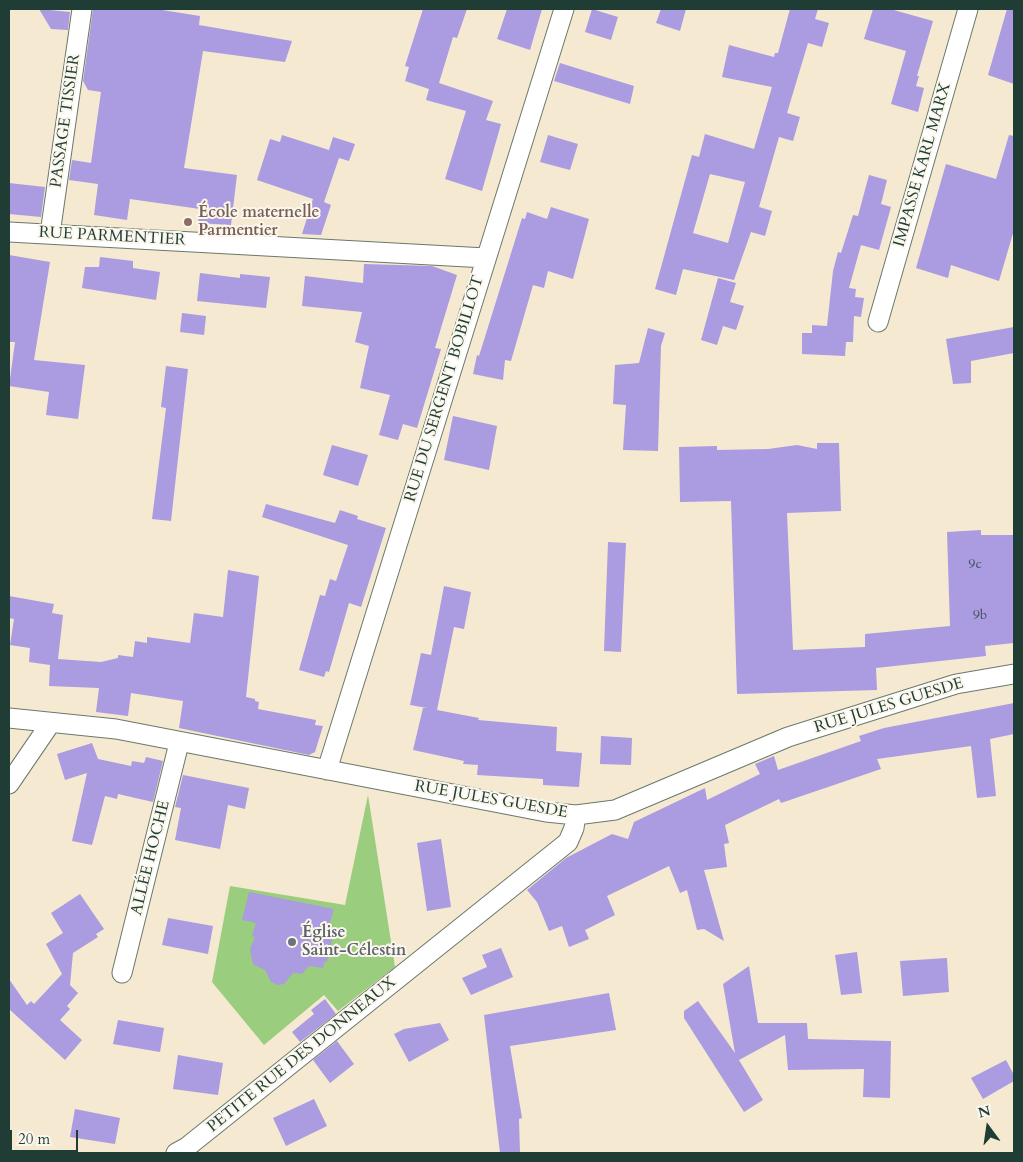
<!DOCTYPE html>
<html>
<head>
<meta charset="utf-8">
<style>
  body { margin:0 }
  #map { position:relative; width:1023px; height:1162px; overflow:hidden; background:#f5e9d1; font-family:Cardo,serif }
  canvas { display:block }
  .frame { position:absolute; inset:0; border:10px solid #1f3d34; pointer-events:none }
  .north { position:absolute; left:963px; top:1102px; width:50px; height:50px; -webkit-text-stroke:4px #fbf7ec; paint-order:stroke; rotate:346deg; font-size:14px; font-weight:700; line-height:20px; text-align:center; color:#1f3d34 }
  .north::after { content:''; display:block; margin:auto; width:18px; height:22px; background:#1f3d34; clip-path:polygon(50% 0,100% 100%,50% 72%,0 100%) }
  .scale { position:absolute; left:10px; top:1130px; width:68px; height:22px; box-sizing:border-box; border:2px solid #1f3d34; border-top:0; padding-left:6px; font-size:15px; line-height:18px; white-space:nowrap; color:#1f3d34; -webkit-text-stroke:4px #fbf7ec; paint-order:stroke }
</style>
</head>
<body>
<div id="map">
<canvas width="1023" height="1162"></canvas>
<div class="frame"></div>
<div class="north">N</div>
<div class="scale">20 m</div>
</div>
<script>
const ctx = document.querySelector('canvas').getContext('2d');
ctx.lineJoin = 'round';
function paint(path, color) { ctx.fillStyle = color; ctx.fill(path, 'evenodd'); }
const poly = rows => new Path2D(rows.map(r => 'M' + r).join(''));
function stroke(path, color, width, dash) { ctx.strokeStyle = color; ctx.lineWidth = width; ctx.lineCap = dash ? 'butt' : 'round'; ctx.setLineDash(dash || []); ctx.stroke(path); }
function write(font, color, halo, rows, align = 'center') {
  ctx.font = font + ' Cardo,serif'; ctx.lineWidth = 4; ctx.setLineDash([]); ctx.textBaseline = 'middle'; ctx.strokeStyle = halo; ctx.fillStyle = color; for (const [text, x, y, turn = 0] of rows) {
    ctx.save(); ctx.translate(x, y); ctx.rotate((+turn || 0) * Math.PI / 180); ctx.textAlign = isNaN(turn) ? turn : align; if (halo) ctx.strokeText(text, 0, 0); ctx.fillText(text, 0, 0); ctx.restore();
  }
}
const green = poly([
  [368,795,395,967,338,1011,324,995,264,1045,212,982,230,886,345,905]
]);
const building = poly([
  [39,9,70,12,68,30,51,29],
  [93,9,156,9,200,16,199,25,292,41,285,62,203,51,184,168,237,175,231,225,198,223,200,209,130,199,127,220,94,215,98,184,69,180,72,160,91,163,101,92,88,90,83,81],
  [423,9,467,9,457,38,453,37,439,83,493,101,486,120,501,124,482,191,445,179,466,111,426,100,429,89,405,81,409,67,405,66],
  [507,9,542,9,530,50,497,39],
  [592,9,618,17,611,40,585,32],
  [661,9,686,9,680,31,656,23],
  [790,9,818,9,815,19,829,23,822,47,808,43,787,113,800,117,793,141,779,137,759,207,772,211,765,236,751,232,734,280,683,269,676,295,655,289,692,155,699,157,705,134,754,149,772,87,722,77,729,45,774,57,775,53,778,53],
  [710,174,745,182,728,243,693,233],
  [873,9,890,9,933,21,917,76,919,76,916,86,924,88,918,112,891,104,906,51,864,39],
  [1007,9,1014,9,1014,84,988,75],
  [560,63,634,86,630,104,554,81],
  [282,135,329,150,333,137,355,144,349,161,339,158,324,202,331,205,321,235,302,234,313,199,257,180,270,139,280,142],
  [548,135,578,144,570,170,540,162],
  [1009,135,1014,136,1014,230,999,281,951,265,948,278,916,268,946,164,996,179],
  [869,175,887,180,881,204,891,207,879,250,861,245,849,288,856,289,855,297,864,298,861,317,854,316,853,342,846,342,845,356,802,354,802,333,812,333,812,325,827,326,833,271,838,252,841,253,853,215,858,216],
  [9,183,45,187,41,217,9,214],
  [551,207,589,219,573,279,548,271,544,288,533,285,511,361,505,360,503,380,473,374,477,355,479,356,522,218,525,219,527,212,547,219],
  [9,255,50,262,34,360,85,365,78,419,46,415,49,392,9,386,15,342,9,342],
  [100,257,133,261,133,268,160,272,156,300,82,288,85,267,99,267],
  [364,264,432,266,457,275,435,348,441,349,417,428,403,424,398,440,379,435,390,395,360,388,369,346,355,342,362,312,302,306,305,276,363,283],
  [200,273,240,278,240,274,270,277,266,308,197,301],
  [718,278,736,283,730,302,744,306,736,330,723,326,717,345,701,340],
  [182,313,206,316,204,335,180,332],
  [1014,327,1014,353,971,361,971,383,953,384,946,339],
  [648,328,665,333,661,346,658,451,623,450,626,405,613,404,615,365,639,363],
  [166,366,188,369,171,521,152,519,166,408,161,407],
  [453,416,497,426,489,470,444,460],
  [817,443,839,443,841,511,787,513,793,650,865,647,865,634,950,626,947,532,981,530,981,535,1014,535,1014,643,985,646,986,656,876,668,877,690,737,694,731,501,680,502,679,447,717,446,717,450,768,449,797,445,817,449],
  [332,445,368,455,358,486,323,475],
  [266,504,335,523,340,510,358,516,357,519,386,528,361,607,349,603,329,672,326,671,324,677,299,670,320,595,325,596,330,579,336,581,348,545,262,517],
  [608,542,626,543,621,652,604,651],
  [228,570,259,576,246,697,255,699,255,701,259,702,258,709,316,720,315,725,323,726,315,752,309,755,179,728,183,701,131,693,128,716,96,712,99,688,49,686,50,665,29,662,30,648,10,645,14,619,9,618,9,596,54,604,52,613,63,615,58,659,101,662,118,658,118,655,133,657,135,641,147,643,147,637,190,643,194,613,223,617],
  [444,586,471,592,464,629,454,627,437,710,479,718,478,720,557,727,556,751,582,753,579,787,543,785,543,779,477,775,478,765,463,764,464,761,413,750,423,708,427,708,410,705,421,653,431,655],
  [1014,703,1014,734,990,739,996,796,977,798,971,746,877,759,881,769,781,803,779,799,725,825,729,843,724,844,727,867,704,870,724,941,704,929,697,930,687,890,680,893,669,866,607,896,615,915,585,930,589,939,569,947,562,926,549,931,537,902,527,890,566,858,612,834,628,839,634,822,705,788,707,800,760,774,755,764,774,756,778,770,861,741,859,736,884,728],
  [601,736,632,738,631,765,600,764],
  [92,743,98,759,131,766,132,761,144,763,146,757,163,761,153,802,118,794,117,799,105,796,92,845,72,841,87,773,65,780,57,754],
  [183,775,249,788,245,809,228,805,220,849,175,840,181,808,175,807],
  [441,839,451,907,427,911,417,843],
  [249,892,334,909,327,933,333,934,327,962,325,961,323,968,309,966,302,974,293,973,284,984,278,985,271,982,265,970,253,964,250,949,255,937,252,936,256,923,242,920],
  [80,894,104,929,96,934,98,937,73,953,70,985,78,993,67,1006,70,1009,60,1020,82,1040,65,1060,9,1009,9,979,27,1005,31,1001,34,1004,62,974,46,944,63,933,51,913],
  [168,918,213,926,208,954,162,945],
  [501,948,513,977,471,995,462,978,487,967,482,955],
  [857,952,862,993,841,995,835,955],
  [947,958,949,992,903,996,900,961],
  [749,966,758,1023,807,1023,808,1039,891,1041,890,1098,863,1097,864,1069,788,1070,785,1035,739,1060,763,1100,744,1112,684,1018,684,1011,698,1001,735,1053,723,984],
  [609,993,616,1030,510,1046,522,1118,519,1119,520,1153,500,1153,484,1015],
  [325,999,336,1014,300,1042,292,1032,314,1014,311,1010],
  [118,1020,164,1028,160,1052,113,1044],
  [440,1023,449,1040,409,1062,394,1034,404,1029],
  [337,1041,354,1064,330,1083,313,1060],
  [178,1055,223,1063,218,1095,173,1089],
  [1006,1060,1014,1075,1014,1081,983,1099,971,1078],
  [314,1099,327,1126,286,1146,273,1118],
  [75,1109,120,1118,115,1144,70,1137]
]);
const street = poly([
  [9,232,486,258],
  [50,234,82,9],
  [878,322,968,9],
  [9,718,116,729,546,812,576,815,615,810,788,737,956,684,1014,674],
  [327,770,564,9],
  [9,784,50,724],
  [122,973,179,743],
  [176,1153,187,1147,568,842,574,828,576,815]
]);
const markers = [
  [188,222,5,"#8d6e63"],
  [292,942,5,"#6b7280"]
];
const numberNames = [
  ["9c",975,565],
  ["9b",980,616]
];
const streetNames = [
  ["PASSAGE TISSIER",66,121,-82],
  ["IMPASSE KARL MARX",923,165,-74],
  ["RUE PARMENTIER",112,237,3],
  ["RUE DU SERGENT BOBILLOT",445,389,-73],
  ["RUE JULES GUESDE",889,706,-17],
  ["RUE JULES GUESDE",491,800,10],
  ["ALLÉE HOCHE",151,858,-76],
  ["PETITE RUE DES DONNEAUX",302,1055,-39]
];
const educationNames = [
  ["École maternelle",198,213],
  ["Parmentier",198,231]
];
const worshipNames = [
  ["Église",302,933],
  ["Saint-Célestin",302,951]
];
paint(green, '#9ace7e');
paint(building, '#ab9be0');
stroke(street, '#6a796b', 21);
stroke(street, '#fff', 19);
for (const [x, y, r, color] of markers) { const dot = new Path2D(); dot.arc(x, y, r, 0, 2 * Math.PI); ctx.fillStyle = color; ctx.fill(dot); stroke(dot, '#fbf7ec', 2); }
write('14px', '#42545f', null, numberNames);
write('16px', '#1f3d34', '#fbf7ec', streetNames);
write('bold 16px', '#785e54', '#fbf7ec', educationNames, 'left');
write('bold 16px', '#5b616d', '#fbf7ec', worshipNames, 'left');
</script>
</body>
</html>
